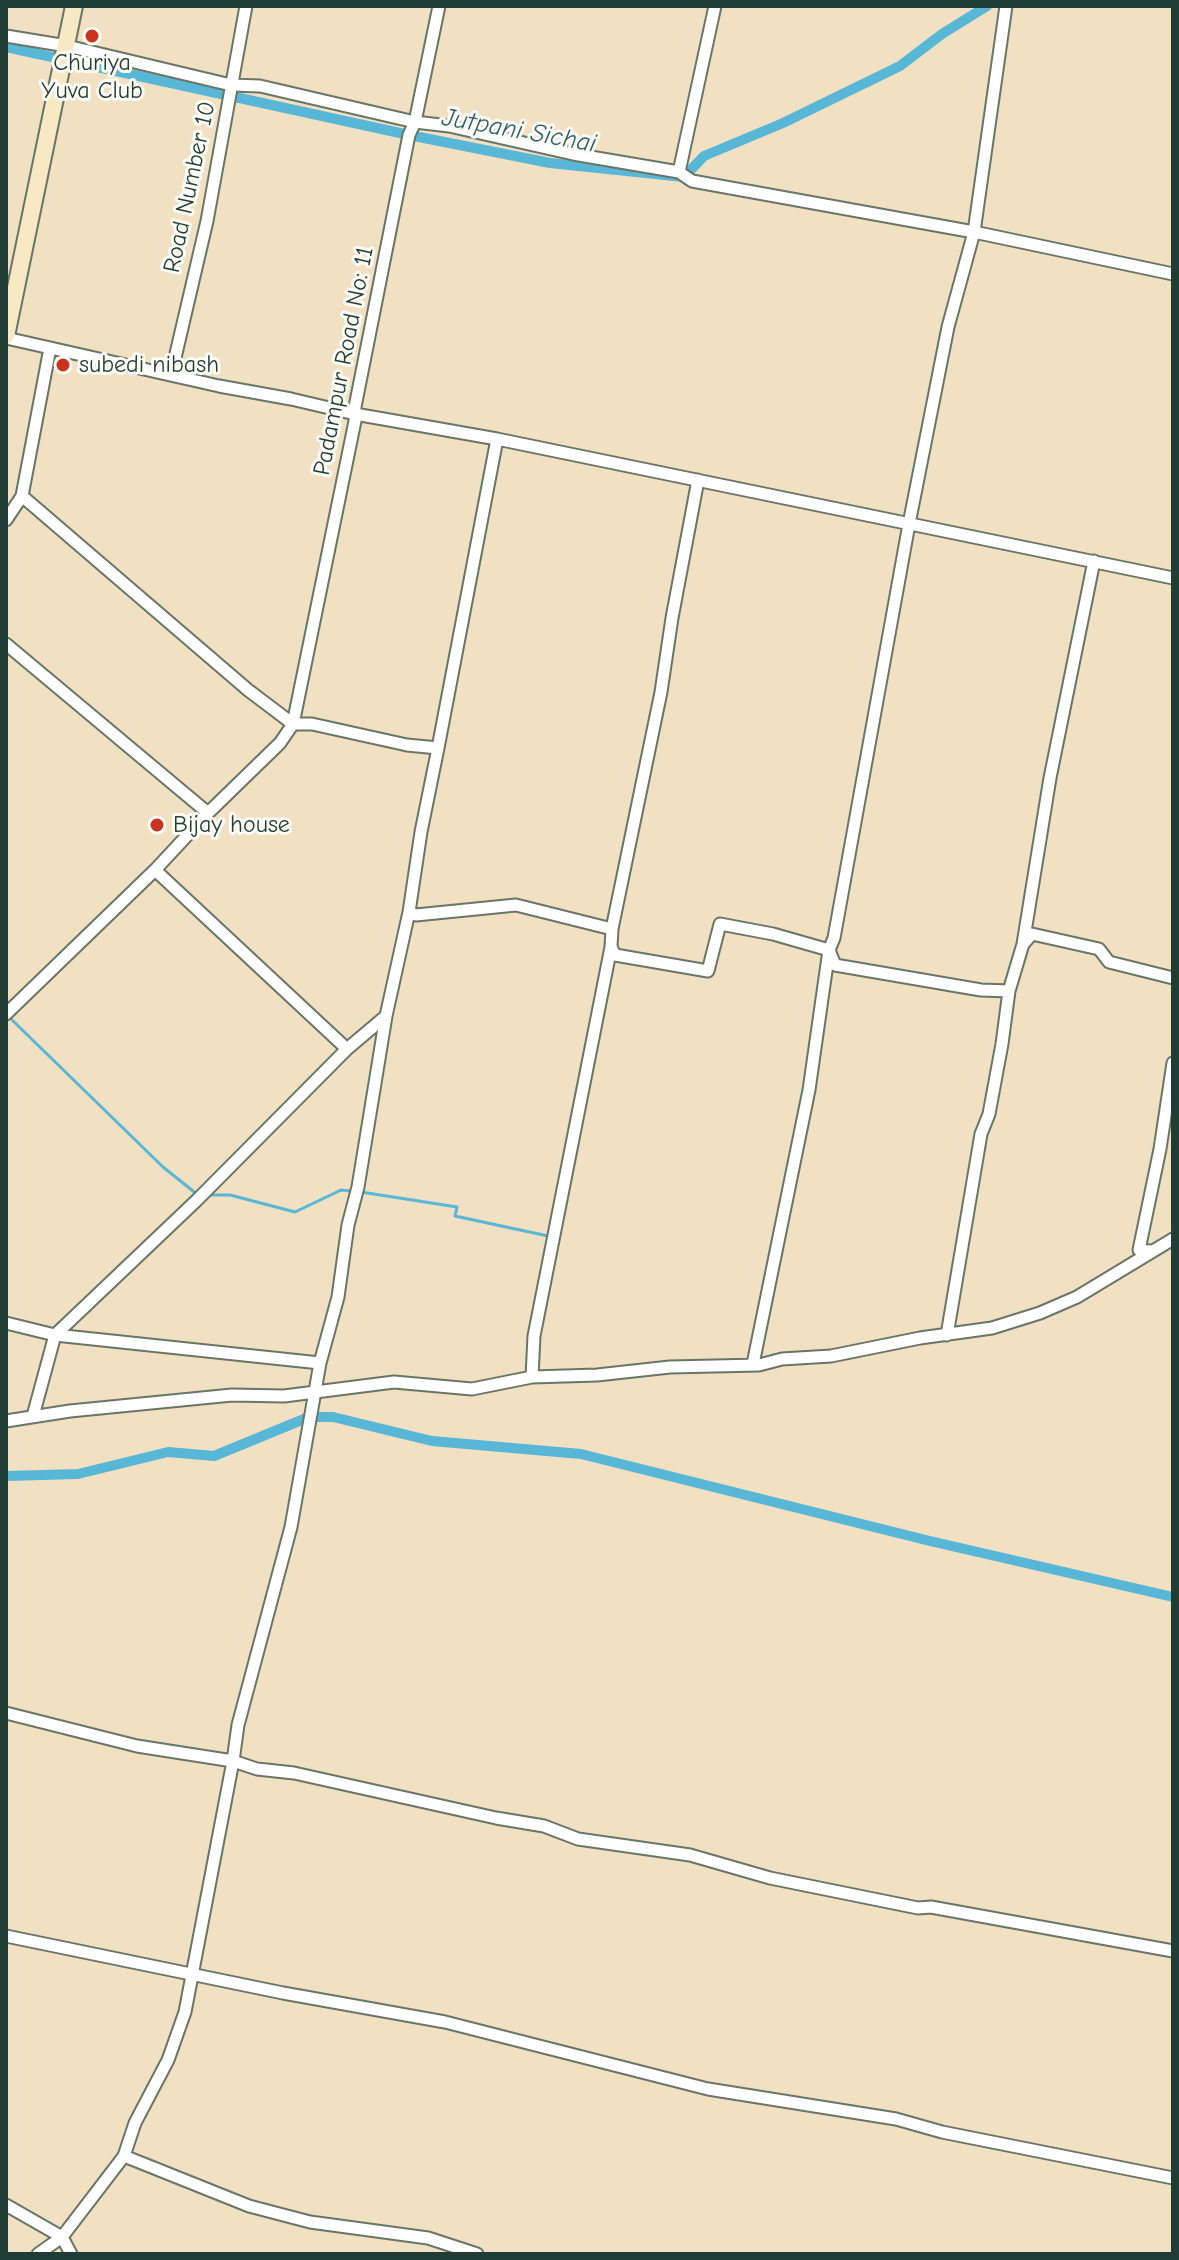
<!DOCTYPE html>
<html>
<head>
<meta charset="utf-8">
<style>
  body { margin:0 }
  #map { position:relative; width:1179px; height:2260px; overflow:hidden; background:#f1e0c2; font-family:"Comic Neue",sans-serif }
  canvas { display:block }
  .frame { position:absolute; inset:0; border:8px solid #1f3d34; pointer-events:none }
</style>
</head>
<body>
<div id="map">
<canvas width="1179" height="2260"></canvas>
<div class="frame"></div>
</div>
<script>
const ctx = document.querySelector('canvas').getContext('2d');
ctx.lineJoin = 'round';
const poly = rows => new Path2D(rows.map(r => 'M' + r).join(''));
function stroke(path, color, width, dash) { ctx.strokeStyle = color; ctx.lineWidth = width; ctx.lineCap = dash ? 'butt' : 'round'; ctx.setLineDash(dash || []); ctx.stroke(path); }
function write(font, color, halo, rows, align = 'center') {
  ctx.font = font + ' "Comic Neue",sans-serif'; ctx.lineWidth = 6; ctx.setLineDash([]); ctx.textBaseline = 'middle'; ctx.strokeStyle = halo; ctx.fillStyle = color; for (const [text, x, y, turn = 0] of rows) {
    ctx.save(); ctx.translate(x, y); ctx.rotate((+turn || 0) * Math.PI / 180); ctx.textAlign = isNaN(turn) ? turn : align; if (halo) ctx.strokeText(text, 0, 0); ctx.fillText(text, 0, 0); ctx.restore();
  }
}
const stream = poly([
  [9,1017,163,1167,198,1195],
  [206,1195,230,1195,295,1212,341,1190,361,1192,457,1207,455,1216,548,1236]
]);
const canal = poly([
  [6,47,409,135,550,163,684,177,704,156,783,123,900,66,942,34,987,6],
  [6,1476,78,1474,168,1452,214,1456,309,1417,333,1417,432,1441,581,1454,930,1541,1173,1597]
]);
const street = poly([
  [6,36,67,46,231,85,260,86,415,122,449,126,573,154,679,172,692,181,974,232,1173,274],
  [679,172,715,6],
  [6,338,219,386,291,399,355,414,497,439,1173,578],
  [171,375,207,221,246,6],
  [22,496,248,690,293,724,312,724,407,745,438,748,421,832,409,912,416,915,516,905,612,929,611,947,534,1336,532,1377],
  [6,520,22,496,50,348],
  [6,644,208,813],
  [438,748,497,439],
  [155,870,347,1049],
  [612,929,661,692,672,618,698,480],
  [1024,943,1032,934,1099,949,1109,962,1173,978],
  [611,947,615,955,708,971,720,924,773,934,829,950,835,965,981,990,1009,991,1023,944,1050,778,1094,561],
  [6,1014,155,870,208,813,280,743,293,724,355,421,355,407,409,135,415,122,439,6],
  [1151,1251,1139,1250,1160,1149,1173,1063],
  [6,1323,55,1335,320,1363,291,1527,238,1725,233,1761,257,1769,294,1773,496,1818,544,1826,578,1839,690,1855,770,1878,918,1908,931,1907,1173,1951],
  [947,1335,981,1134,989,1114,1002,1044,1009,991],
  [320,1363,338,1297,348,1225,358,1187,386,1016,409,912],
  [753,1364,809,1090,829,950,834,938,909,524,948,327,974,232,1006,6],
  [33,1416,55,1335,197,1200,347,1049,386,1016],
  [6,1421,70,1411,232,1395,284,1396,394,1382,472,1389,532,1377,597,1375,670,1367,759,1365,782,1359,831,1356,920,1338,992,1328,1040,1313,1077,1297,1173,1239],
  [6,1713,137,1746,233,1761,185,2012,168,2060,135,2123,124,2156,62,2237,38,2254],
  [6,1936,283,1993,445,2022,708,2089,896,2119,942,2132,1173,2178],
  [124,2156,249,2206,310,2222,428,2238,477,2254],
  [6,2205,62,2237,71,2254]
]);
const secondary = poly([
  [6,336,74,6]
]);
const markers = [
  [92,36,8,"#c8321e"],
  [63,365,8,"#c8321e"],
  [157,825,8,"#c8321e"]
];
const poiNames = [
  ["Churiya",92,63,"center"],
  ["Yuva Club",92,91,"center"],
  ["subedi nibash",79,365],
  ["Bijay house",173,825]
];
const streetNames = [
  ["Road Number 10",190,187,-78],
  ["Padampur Road No: 11",344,361,-79]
];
const waterNames = [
  ["Jutpani Sichai",519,131,10]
];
stroke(stream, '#58b6d7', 3);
stroke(canal, '#58b6d7', 10);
stroke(street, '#687666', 15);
stroke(secondary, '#687666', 20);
stroke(street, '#fff', 11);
stroke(secondary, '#f8e8c3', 16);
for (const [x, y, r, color] of markers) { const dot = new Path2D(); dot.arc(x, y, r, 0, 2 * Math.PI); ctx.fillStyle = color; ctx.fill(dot); stroke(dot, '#fdfcf7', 3); }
write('24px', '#1f3d34', '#fdfcf7', poiNames, 'left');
write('24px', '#1f3d34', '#fdfcf7', streetNames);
write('italic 26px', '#306165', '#fdfcf7', waterNames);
</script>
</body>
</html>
